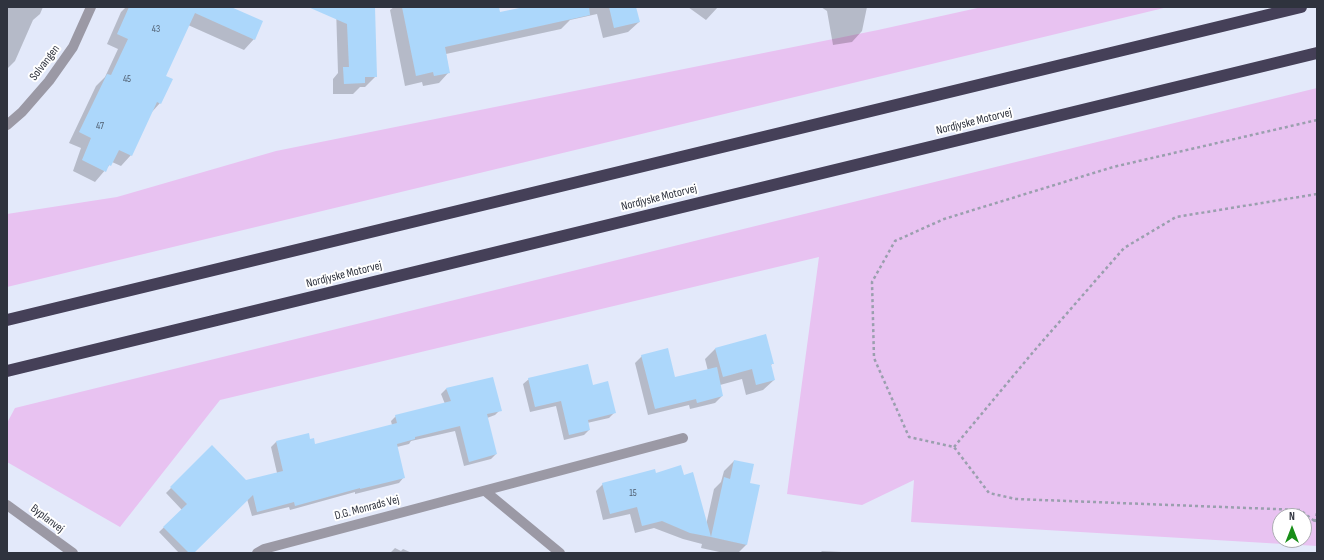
<!DOCTYPE html>
<html>
<head>
<meta charset="utf-8">
<style>
  body { margin:0 }
  #map { position:relative; width:1324px; height:560px; overflow:hidden; background:#e3e9fa; font-family:"Sofia Sans Condensed",sans-serif }
  canvas { display:block }
  .frame { position:absolute; inset:0; border:8px solid #2f333e; pointer-events:none }
  .north { position:absolute; left:1272px; top:508px; width:40px; height:40px; box-sizing:border-box; background:#fff; border:1px solid #acadb2; border-radius:50%; rotate:0deg; font-size:11px; font-weight:700; line-height:16px; text-align:center; color:#2f333e }
  .north::after { content:''; display:block; margin:auto; width:14px; height:18px; background:#188e18; clip-path:polygon(50% 0,100% 100%,50% 72%,0 100%) }
</style>
</head>
<body>
<div id="map">
<canvas width="1324" height="560"></canvas>
<div class="frame"></div>
<div class="north">N</div>
</div>
<script>
const ctx = document.querySelector('canvas').getContext('2d');
ctx.lineJoin = 'round';
function paint(path, color) { ctx.fillStyle = color; ctx.fill(path, 'evenodd'); }
const poly = rows => new Path2D(rows.map(r => 'M' + r).join(''));
function stroke(path, color, width, dash) { ctx.strokeStyle = color; ctx.lineWidth = width; ctx.lineCap = dash ? 'butt' : 'round'; ctx.setLineDash(dash || []); ctx.stroke(path); }
function write(font, color, halo, rows, align = 'center') {
  ctx.font = font + ' "Sofia Sans Condensed",sans-serif'; ctx.lineWidth = 4; ctx.setLineDash([]); ctx.textBaseline = 'middle'; ctx.strokeStyle = halo; ctx.fillStyle = color; for (const [text, x, y, turn = 0] of rows) {
    ctx.save(); ctx.translate(x, y); ctx.rotate((+turn || 0) * Math.PI / 180); ctx.textAlign = isNaN(turn) ? turn : align; if (halo) ctx.strokeText(text, 0, 0); ctx.fillText(text, 0, 0); ctx.restore();
  }
}
const green = poly([
  [982,7,1168,7,7,287,7,214,117,197,276,151,878,30],
  [1317,88,1317,546,911,522,914,480,862,505,787,494,819,257,220,400,120,527,7,462,7,423,15,408],
  [1280,516,1304,516,1304,540,1280,540]
]);
const shadow = poly([
  [7,7,43,7,40,14,33,20,15,61,7,69],
  [126,7,228,7,254,39,244,50,188,25,165,76,160,103,151,113,131,155,121,166,112,162,95,182,73,171,81,148,69,143,96,86,105,77,118,49,107,44,121,12],
  [336,7,374,7,376,76,365,87,360,87,353,94,333,94,333,79,338,73],
  [394,7,498,7,500,14,527,7,635,7,639,22,628,32,603,38,597,14,570,20,561,29,446,54,449,72,439,83,423,86,422,82,405,86,390,10],
  [688,7,718,7,706,20],
  [821,7,867,7,862,31,852,42,833,45,827,11],
  [715,349,773,363,770,366,774,380,763,390,746,395,742,379,720,385,722,396,715,403,690,409,689,405,648,415,635,363,642,356,674,378,708,371,705,359],
  [529,379,592,386,614,413,609,418,587,423,589,430,584,435,564,440,556,406,530,412,523,384],
  [446,389,500,410,495,415,487,418,496,454,491,459,464,466,455,431,411,441,409,444,397,447,404,477,399,483,355,494,355,492,290,510,289,507,252,516,247,499,193,553,179,553,159,532,182,510,166,493,212,447,246,481,277,473,271,447,276,442,308,434,309,440,314,445,392,425,391,421,396,416,445,404,441,394],
  [734,461,749,484,759,486,746,545,738,553,724,553,701,548,702,544,683,539,654,528,635,533,630,514,603,520,596,491,603,484,655,474,683,476,706,525,714,489,721,482,724,471],
  [395,548,401,551,403,549,412,553,390,553],
  [822,551,842,552,842,553,820,553]
]);
const building = poly([
  [129,7,231,7,263,21,255,40,195,13,166,76,173,79,161,104,157,102,132,156,119,150,111,166,109,165,106,172,82,160,91,138,79,132,107,74,111,75,128,39,117,34],
  [308,7,375,7,377,77,365,77,365,83,344,84,343,67,349,67,347,24],
  [402,7,499,7,500,12,524,7,589,7,590,15,445,47,450,73,434,76,433,72,416,76],
  [609,7,636,7,640,22,614,28],
  [766,334,774,364,771,364,775,380,756,385,752,369,723,377,715,348],
  [668,348,675,377,717,367,723,396,697,403,696,399,655,409,641,355],
  [588,364,593,385,608,381,616,413,588,420,590,430,569,435,561,401,535,407,528,378],
  [493,377,502,411,487,414,497,454,469,462,460,426,415,437,415,439,397,444,405,478,360,489,360,488,295,506,294,502,257,512,253,495,194,553,189,553,163,527,187,504,170,487,212,445,246,480,283,471,276,441,309,433,310,439,314,438,315,444,397,423,395,415,451,401,446,388],
  [734,460,754,464,750,483,760,485,747,545,711,537,724,477,730,479],
  [681,465,684,475,693,472,711,537,690,533,662,521,642,526,637,507,610,514,602,483,655,469,656,473]
]);
const path = poly([
  [1317,120,1113,167,944,219,895,241,872,282,874,358,909,437,954,447,989,493,1016,499,1300,510,1317,523],
  [954,447,1034,351,1124,248,1176,217,1317,194],
  [1315,522,1317,513]
]);
const minor = poly([
  [7,125,22,112,49,81,73,47,91,7],
  [485,491,560,553],
  [7,505,73,553],
  [257,553,264,549,683,438]
]);
const highway = poly([
  [7,320,1301,7],
  [7,371,1317,53]
]);
const numberNames = [
  ["43",156,29],
  ["45",127,79],
  ["47",100,126],
  ["15",633,493]
];
const streetNames = [
  ["Solvangen",45,63,-53],
  ["Nordjyske Motorvej",974,122,-14],
  ["Nordjyske Motorvej",659,198,-14],
  ["Nordjyske Motorvej",344,275,-14],
  ["D.G. Monrads Vej",367,508,-15],
  ["Byplanvej",47,519,37]
];
paint(green, '#e8c2f1');
paint(shadow, '#0003');
paint(building, '#acd7fb');
stroke(path, '#9a9fae', 2.5, [3, 3]);
stroke(minor, '#9b99a5', 10);
stroke(highway, '#454058', 12);
write('10px', '#4e5c6d', null, numberNames);
write('12px', '#2f333e', '#fff', streetNames);
</script>
</body>
</html>
